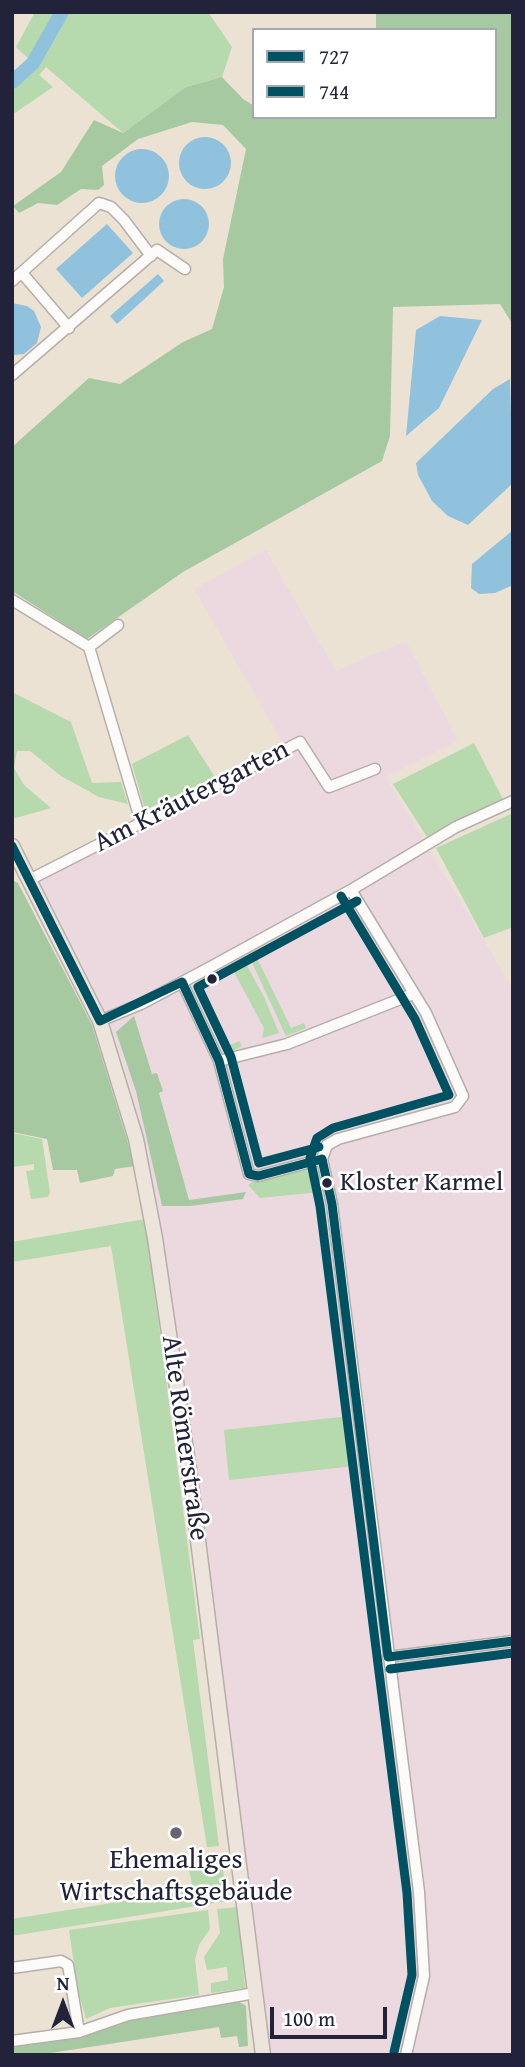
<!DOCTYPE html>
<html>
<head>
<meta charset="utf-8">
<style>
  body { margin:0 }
  #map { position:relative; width:525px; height:2067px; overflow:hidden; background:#ebe2d4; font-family:"Gentium Book Plus",serif }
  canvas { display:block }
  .frame { position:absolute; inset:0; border:14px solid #22223b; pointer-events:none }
  .legend { position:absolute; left:252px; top:28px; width:245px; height:91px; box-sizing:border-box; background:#fff; border:2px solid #a7a7b1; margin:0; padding:9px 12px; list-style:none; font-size:21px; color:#22223b }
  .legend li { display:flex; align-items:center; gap:14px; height:35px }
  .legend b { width:35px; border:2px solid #a7a7b1 }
  .north { position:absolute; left:28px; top:1969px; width:70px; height:70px; -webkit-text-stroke:5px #fff; paint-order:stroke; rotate:0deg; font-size:19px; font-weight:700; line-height:28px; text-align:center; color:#22223b }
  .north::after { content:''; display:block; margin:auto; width:24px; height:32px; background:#22223b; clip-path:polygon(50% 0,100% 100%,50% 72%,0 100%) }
  .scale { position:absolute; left:270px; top:2007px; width:117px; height:32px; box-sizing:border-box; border:4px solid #22223b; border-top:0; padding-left:9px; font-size:21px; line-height:24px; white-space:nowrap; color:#22223b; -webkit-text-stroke:5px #fff; paint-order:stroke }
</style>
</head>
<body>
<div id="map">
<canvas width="525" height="2067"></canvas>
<div class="frame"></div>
<ul class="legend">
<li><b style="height:9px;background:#005262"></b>727</li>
<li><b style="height:9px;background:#005262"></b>744</li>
</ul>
<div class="north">N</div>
<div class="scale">100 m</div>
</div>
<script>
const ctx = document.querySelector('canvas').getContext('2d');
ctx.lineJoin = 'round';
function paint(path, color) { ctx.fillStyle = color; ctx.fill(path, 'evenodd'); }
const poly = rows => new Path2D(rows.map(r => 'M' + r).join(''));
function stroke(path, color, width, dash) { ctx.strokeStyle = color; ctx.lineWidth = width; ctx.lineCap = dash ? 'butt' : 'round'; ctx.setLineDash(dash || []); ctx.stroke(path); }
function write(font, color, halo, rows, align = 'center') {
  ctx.font = font + ' "Gentium Book Plus",serif'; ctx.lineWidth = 5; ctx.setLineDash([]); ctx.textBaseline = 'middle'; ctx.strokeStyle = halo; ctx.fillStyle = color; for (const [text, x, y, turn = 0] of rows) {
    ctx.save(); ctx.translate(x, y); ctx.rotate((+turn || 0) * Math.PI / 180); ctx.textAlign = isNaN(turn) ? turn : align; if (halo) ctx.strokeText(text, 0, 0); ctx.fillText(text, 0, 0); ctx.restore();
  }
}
const built = poly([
  [266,550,336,671,406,641,458,741,386,777,513,989,513,2055,264,2055,159,1224,133,1093,108,1018,36,876,286,749,194,589]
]);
const green = poly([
  [35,12,208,12,232,47,222,77,186,87,123,133,46,67,39,75,53,87,12,115,12,73,33,63,16,47],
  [12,692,71,722,92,783,121,782,128,804,99,797,61,776,30,751,17,751,14,768,24,785,51,808,12,819],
  [188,735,215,777,145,810,132,764],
  [474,743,504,801,429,840,393,784],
  [513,813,513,927,484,938,436,848],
  [272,943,273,945,256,954,258,960,291,1028,304,1023,306,1028,286,1036,248,954],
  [244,960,264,997,279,1033,262,1038,264,1028,234,972,233,966],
  [222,972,226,976,200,990,228,1046,239,1041,242,1046,231,1052,224,1050,194,990,196,984],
  [12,1133,42,1139,50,1193,48,1197,31,1199,26,1171,34,1170,34,1164,14,1167],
  [309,1167,320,1174,321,1192,260,1198,248,1185,255,1180],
  [145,1219,200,1639,193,1640,219,1846,207,1847,111,1246,12,1262,12,1242],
  [349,1416,354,1466,229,1480,224,1430],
  [221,1855,227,1901,12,1936,12,1919,193,1890,188,1864,192,1864,191,1860],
  [238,1907,245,1988,211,1993,211,1983,228,1980,227,1967,207,1970,204,1957,220,1933,217,1909],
  [208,1910,210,1929,199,1945,195,1959,199,1995,110,2008,86,2019,78,1991,69,1930]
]);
const forest = poly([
  [376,12,513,12,513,325,500,304,393,307,390,436,382,461,183,572,87,639,12,591,12,447,89,378,120,384,183,342,212,329,224,287,223,259,246,149,223,125,192,122,138,139,102,166,104,185,98,190,81,189,57,205,38,203,19,213,13,206,61,172,94,120,123,133,186,87,222,77,243,99,254,106,254,117,495,117,495,30,376,30],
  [12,880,18,883,92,1025,135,1166,115,1169,113,1176,80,1183,77,1170,53,1170,47,1139,12,1132],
  [134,1016,152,1074,157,1073,163,1091,159,1093,189,1200,246,1192,243,1199,190,1206,162,1206,136,1091,116,1032],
  [238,2001,246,2006,248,2046,239,2047,237,2036,221,2038,219,2027,38,2055,12,2055,12,2046,87,2035,145,2016]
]);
const water = poly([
  '179 163a26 26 0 1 1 52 0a26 26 0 1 1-52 0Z',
  '115 176a27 27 0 1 1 54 0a27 27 0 1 1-54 0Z',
  '159 224a25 25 0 1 1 50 0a25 25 0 1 1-50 0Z',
  [107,224,133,253,82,298,56,269],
  [158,274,164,281,117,324,110,316],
  [12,303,27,306,34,311,41,327,37,343,24,354,15,355,12,355],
  [440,316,482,320,439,408,406,436,416,330],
  [510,379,513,483,468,525,448,516,432,501,418,475,416,463,493,389],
  [513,530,513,585,495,593,479,594,471,588,472,564]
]);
const river = poly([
  [12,82,33,63,62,12]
]);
const minor = poly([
  [22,273,69,328],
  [12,281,99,203,111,207,124,220,151,256],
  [12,375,157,250,185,269],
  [12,600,89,647,141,822],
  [89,647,118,625],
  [29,880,300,742,329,787,375,769],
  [351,890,426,1013,463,1096,455,1107,338,1139,327,1145,322,1159,332,1204,419,1892,424,1976,406,2055],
  [182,982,219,1061,249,1174,258,1176,322,1159],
  [100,1021,141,1004,207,969,351,890,456,827,513,801],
  [219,1061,287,1044,413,994],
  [388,1657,513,1641],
  [12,1968,61,1961,68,1965,79,2032],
  [12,2041,79,2032,128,2015,255,1993]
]);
const major = poly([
  [12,846,100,1021,136,1139,155,1238,190,1477,263,2055]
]);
const bus1 = poly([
  [12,846,100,1021],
  [182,982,219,1061,249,1174,258,1176,322,1159],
  [100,1021,182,982],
  [322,1159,332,1204,388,1657],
  [388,1657,513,1641]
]);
const bus2 = poly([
  [341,896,415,1019,449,1095,333,1128,317,1138,310,1158,320,1206,407,1893,412,1975,394,2052],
  [319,1147,259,1163,231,1057,198,987,357,901],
  [390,1669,513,1653]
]);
const markers = [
  [212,979,6,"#22223b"],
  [327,1183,6,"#22223b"],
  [176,1833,7,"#686571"]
];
const busNames = [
  ["Kloster Karmel",340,1183]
];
const streetNames = [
  ["Am Kräutergarten",192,797,-27],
  ["Alte Römerstraße",184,1438,82]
];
const poiNames = [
  ["Ehemaliges",176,1861],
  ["Wirtschaftsgebäude",176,1893]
];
paint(built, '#ecd9e0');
paint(green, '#b6d9ad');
paint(forest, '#a7c9a1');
paint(water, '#90c2de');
stroke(river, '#90c2de', 14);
stroke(minor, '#b5afa9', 13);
stroke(major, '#b5afa9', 17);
stroke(minor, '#fcfbf9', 10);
stroke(major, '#ede5dc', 14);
stroke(bus1, '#005262', 9);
stroke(bus2, '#005262', 9);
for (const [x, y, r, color] of markers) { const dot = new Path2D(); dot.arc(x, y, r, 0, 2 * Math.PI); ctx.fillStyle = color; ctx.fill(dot); stroke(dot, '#fff', 2.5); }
write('26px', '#22223b', '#fff', busNames, 'left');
write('28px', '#22223b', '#fff', streetNames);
write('28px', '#22223b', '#fff', poiNames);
</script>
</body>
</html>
